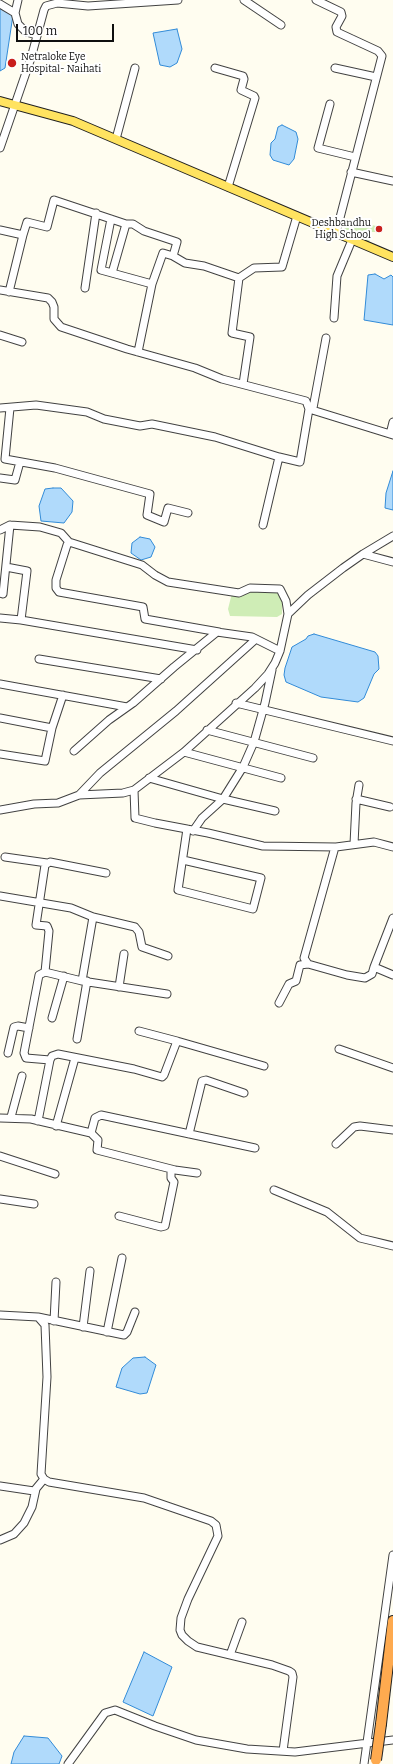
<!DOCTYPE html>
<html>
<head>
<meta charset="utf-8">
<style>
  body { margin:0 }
  #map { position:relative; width:393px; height:1764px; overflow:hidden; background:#fffdf0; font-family:Bitter,serif }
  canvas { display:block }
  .scale { position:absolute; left:16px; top:24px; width:98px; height:18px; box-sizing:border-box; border:2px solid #0f0f0f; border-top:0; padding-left:5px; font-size:12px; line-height:14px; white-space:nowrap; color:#0f0f0f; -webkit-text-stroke:3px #fff; paint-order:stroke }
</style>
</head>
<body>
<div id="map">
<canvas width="393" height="1764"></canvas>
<div class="scale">100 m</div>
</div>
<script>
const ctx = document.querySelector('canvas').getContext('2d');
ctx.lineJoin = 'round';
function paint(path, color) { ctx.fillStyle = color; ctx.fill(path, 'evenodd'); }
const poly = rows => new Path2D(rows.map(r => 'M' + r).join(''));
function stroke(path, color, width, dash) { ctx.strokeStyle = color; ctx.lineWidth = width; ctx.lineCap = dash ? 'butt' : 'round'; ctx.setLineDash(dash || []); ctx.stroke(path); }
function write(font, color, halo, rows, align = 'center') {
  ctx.font = font + ' Bitter,serif'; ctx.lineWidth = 4; ctx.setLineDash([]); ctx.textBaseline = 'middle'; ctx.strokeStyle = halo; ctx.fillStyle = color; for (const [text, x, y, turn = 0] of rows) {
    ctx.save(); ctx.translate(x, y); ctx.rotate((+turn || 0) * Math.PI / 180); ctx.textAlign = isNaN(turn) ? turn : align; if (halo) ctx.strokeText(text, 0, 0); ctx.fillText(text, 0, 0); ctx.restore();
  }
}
const green = poly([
  [347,219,376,226,375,232,371,232,369,243,343,234],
  [251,590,278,592,282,602,282,614,277,617,230,616,228,609,232,593]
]);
const water = poly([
  [0,5,13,15,5,68,0,71,0,5],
  [177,29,182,49,177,63,170,67,160,65,153,33,177,29],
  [282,125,296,132,298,139,294,159,289,165,273,160,270,155,271,143,275,139,278,127,282,125],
  [375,274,384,279,391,275,393,277,393,325,364,320,368,275,375,274],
  [393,471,393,510,385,508,386,493,393,471],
  [53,488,61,488,73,501,72,512,64,523,41,521,39,506,45,489,53,488],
  [140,537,150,539,155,547,151,557,141,560,131,553,132,543,140,537],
  [314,634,375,652,378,656,379,669,374,674,364,698,358,702,321,697,286,682,284,675,285,668,292,647,306,639,308,636,314,634],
  [145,1357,156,1365,147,1393,140,1394,116,1387,122,1368,133,1358,145,1357],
  [144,1652,172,1667,153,1716,123,1702,144,1652],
  [24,1736,48,1738,62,1756,59,1764,11,1764,14,1752,24,1736]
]);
const minor = poly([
  [18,0,15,13,18,24,26,32,37,35],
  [244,0,281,25],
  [316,0,341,12,342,16,336,27,337,32,378,51,382,56,336,233],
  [0,4,15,13],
  [215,68,243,76,244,79,241,90,254,96,255,98,228,187],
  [335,68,376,77],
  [330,104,318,148,355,157],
  [116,139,135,68],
  [0,148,31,58,44,10,46,6,57,3,88,6,178,0],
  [351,172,393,181],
  [111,219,101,270,152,284],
  [0,230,23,235,9,292],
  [23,235,27,222,47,227,54,200,126,224,133,224,144,231,177,242,173,256,163,253,152,284,138,352],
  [173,256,185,263,204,266,239,278,232,333,250,337,243,384],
  [112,273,126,224],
  [239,278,254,268,282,267,297,216],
  [85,288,96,213],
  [0,290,48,298,52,302,54,307,54,319,61,327,127,349,195,368,222,379,306,401,309,409],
  [334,318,337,276,352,240],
  [0,335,22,342],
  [0,408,36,405,87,412,104,419,140,426,152,424,215,437,279,457],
  [10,408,5,459,55,468,150,494,147,515,164,522,168,508,188,513],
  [313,408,326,338],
  [390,434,393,422],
  [0,478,15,480,20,462],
  [263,525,279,457,300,462,309,409,393,435],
  [0,530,10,525,40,527,61,533,69,542],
  [363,554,393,562],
  [6,567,27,571,21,620],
  [0,593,3,594,10,525],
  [0,618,21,620,197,650],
  [219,632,145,619,143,607,59,592,56,588,56,580,67,545,69,542,142,565,155,575,168,582,239,593,250,588,280,589,286,601,288,614],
  [39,659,161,679],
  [0,684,127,707],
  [236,703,393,741],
  [0,718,52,728],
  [207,730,313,758],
  [74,751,109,720,133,703,174,667,217,632,252,637,280,651],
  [184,752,281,778],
  [0,754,45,761,52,728,63,695],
  [149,778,223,799,275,811],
  [134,790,184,752,255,688,268,674,275,663,280,651,288,614,308,595,343,568,363,554,393,536],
  [79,795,100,773,176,711,256,639],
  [356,799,390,807],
  [0,810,34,804,58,803,79,795,123,793,134,790,135,818,155,823,208,833,263,846,336,847,374,842,393,847],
  [193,831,202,818,223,799,243,767,254,742,265,703,272,670],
  [354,844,356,803,359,785],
  [335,847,304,958,308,964,347,975,365,978,372,974,374,967],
  [5,857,47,863],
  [183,860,261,878,253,909,178,890,187,829],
  [0,896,71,908,93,917,135,927,139,932,142,947,168,956],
  [93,917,82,981,45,972,49,931,47,926,36,925,45,865,50,862,106,873],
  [393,918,374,967,393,975],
  [45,972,39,975,24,1053,26,1058,50,1060,52,1056,58,1054,134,1069,162,1077,164,1075,177,1041,264,1066],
  [82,981,167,994],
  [119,987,124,954],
  [279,1003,289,984,296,981,300,965,308,964],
  [52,1018,64,976],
  [139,1031,177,1041],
  [77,1039,87,981],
  [339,1049,393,1068],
  [8,1053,14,1027,18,1026,29,1028],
  [11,1117,22,1076],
  [0,1118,31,1119,91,1133,98,1140,97,1150,175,1170,197,1173],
  [38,1121,50,1060],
  [56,1126,75,1058],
  [91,1133,95,1118,101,1115,255,1148],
  [189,1134,202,1081,206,1080,244,1093],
  [336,1144,354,1127,360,1126,393,1130],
  [0,1156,55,1174],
  [274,1190,327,1212,360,1238,393,1246],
  [0,1199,34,1204],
  [119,1216,161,1227,165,1226,174,1182,171,1178,171,1169],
  [0,1315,38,1317,45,1325,47,1377,41,1474,44,1479,49,1482,144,1498,211,1521,216,1525,218,1536,188,1599,181,1618,180,1630,182,1635,188,1641,197,1647,272,1665,289,1671,292,1673,293,1677,283,1751],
  [38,1317,124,1335,127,1332,135,1312],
  [54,1321,56,1282],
  [83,1327,90,1271],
  [107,1332,122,1258],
  [0,1486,34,1491,44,1479],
  [0,1540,14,1534,24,1523,32,1507,36,1489],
  [230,1655,242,1622],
  [68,1764,105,1713,115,1710,155,1726,196,1740,247,1749,295,1752,393,1740],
  [364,1764,393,1555]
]);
const major = poly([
  [0,101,73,121,393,257]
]);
const highway = poly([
  [381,1724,393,1621]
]);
const highwayBridge = poly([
  [376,1760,381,1724]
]);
const markers = [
  [12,63,5,"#c91f1c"],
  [379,229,4,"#c91f1c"]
];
const poiNames = [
  ["Netraloke Eye",21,57],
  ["Hospital- Naihati",21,69],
  ["Deshbandhu",371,223,"right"],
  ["High School",371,235,"right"]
];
paint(green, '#cfedb6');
paint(water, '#b0dafb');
stroke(water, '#328bd7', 1);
stroke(minor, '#424242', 9);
stroke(major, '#202020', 10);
stroke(highway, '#202020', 12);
stroke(minor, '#fff', 7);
stroke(major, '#ffe360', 8);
stroke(highway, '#feaa4f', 10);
stroke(highwayBridge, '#202020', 12, []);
stroke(highwayBridge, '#feaa4f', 10);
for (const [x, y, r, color] of markers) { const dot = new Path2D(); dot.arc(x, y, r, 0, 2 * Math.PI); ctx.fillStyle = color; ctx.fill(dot); stroke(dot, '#fff', 1.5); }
write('10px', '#0f0f0f', '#fff', poiNames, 'left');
</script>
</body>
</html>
